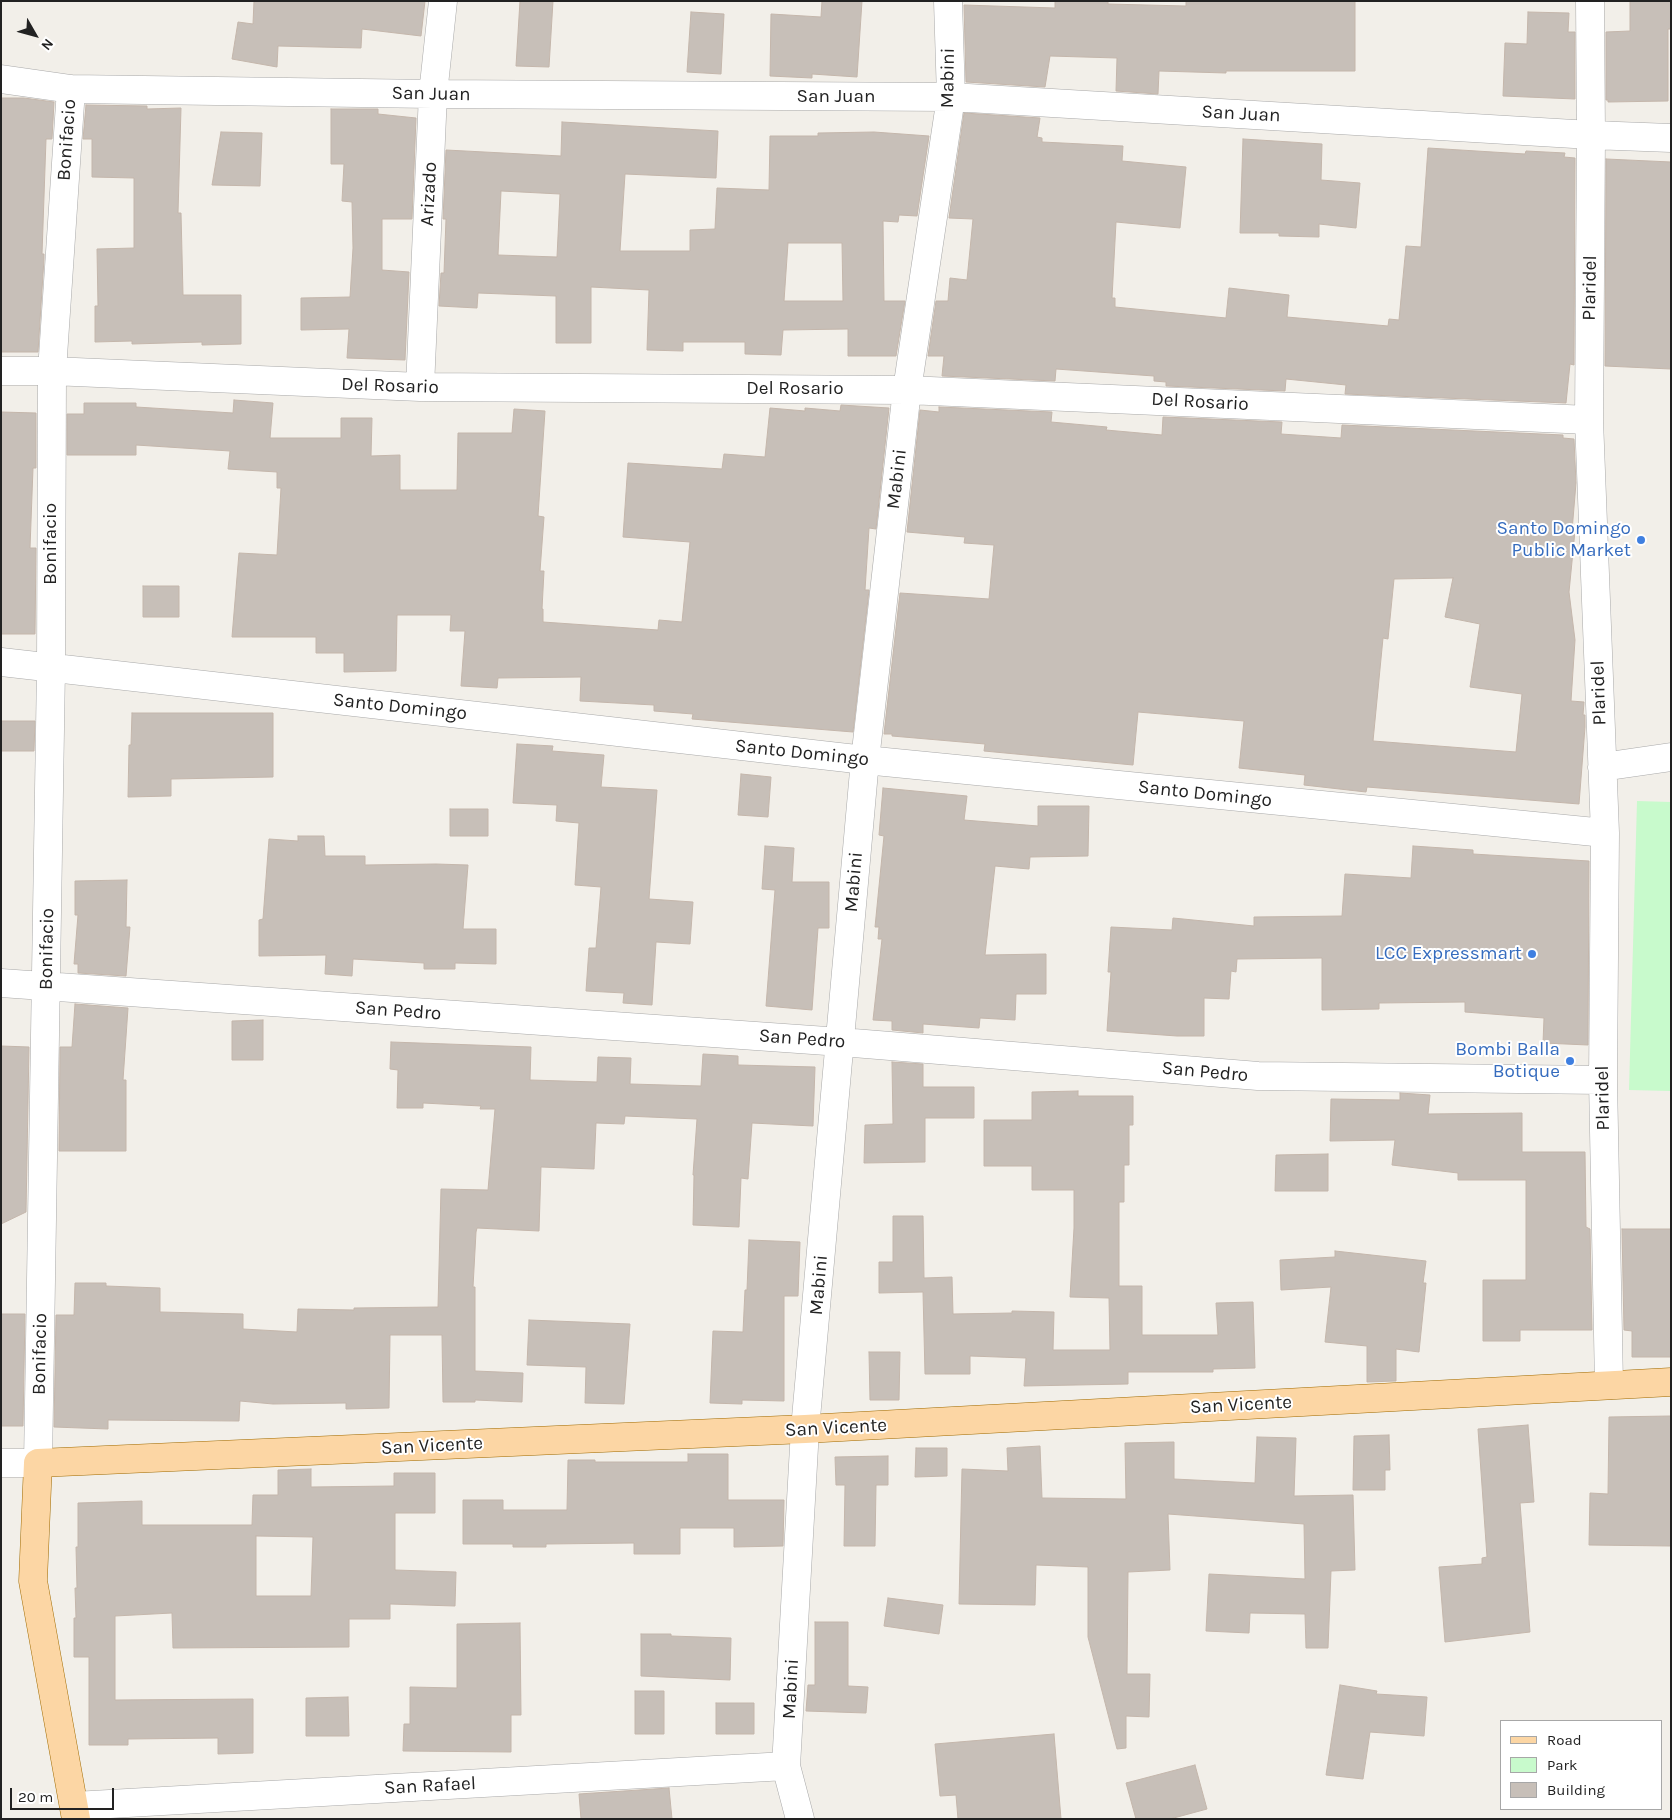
<!DOCTYPE html>
<html>
<head>
<meta charset="utf-8">
<style>
  body { margin:0 }
  #map { position:relative; width:1672px; height:1820px; overflow:hidden; background:#f2efe9; font-family:Karla,sans-serif }
  canvas { display:block }
  .frame { position:absolute; inset:0; border:2px solid #222; pointer-events:none }
  .legend { position:absolute; left:1500px; top:1720px; width:162px; height:90px; box-sizing:border-box; background:#fff; border:1px solid #a7a7a7; margin:0; padding:6px 9px; list-style:none; font-size:15px; color:#222 }
  .legend li { display:flex; align-items:center; gap:10px; height:25px }
  .legend b { width:25px; border:1px solid #a7a7a7 }
  .north { position:absolute; left:10px; top:10px; width:50px; height:50px; -webkit-text-stroke:4px #fff; paint-order:stroke; rotate:128deg; font-size:14px; font-weight:700; line-height:20px; text-align:center; color:#222 }
  .north::after { content:''; display:block; margin:auto; width:18px; height:22px; background:#222; clip-path:polygon(50% 0,100% 100%,50% 72%,0 100%) }
  .scale { position:absolute; left:10px; top:1788px; width:104px; height:22px; box-sizing:border-box; border:2px solid #222; border-top:0; padding-left:6px; font-size:15px; line-height:18px; white-space:nowrap; color:#222; -webkit-text-stroke:4px #fff; paint-order:stroke }
</style>
</head>
<body>
<div id="map">
<canvas width="1672" height="1820"></canvas>
<div class="frame"></div>
<ul class="legend">
<li><b style="height:6px;background:#fcd6a4"></b>Road</li>
<li><b style="height:14px;background:#c8facc"></b>Park</li>
<li><b style="height:14px;background:#c7bfb8"></b>Building</li>
</ul>
<div class="north">N</div>
<div class="scale">20 m</div>
</div>
<script>
const ctx = document.querySelector('canvas').getContext('2d');
ctx.lineJoin = 'round';
function paint(path, color) { ctx.fillStyle = color; ctx.fill(path, 'evenodd'); }
const poly = rows => new Path2D(rows.map(r => 'M' + r).join(''));
function stroke(path, color, width, dash) { ctx.strokeStyle = color; ctx.lineWidth = width; ctx.lineCap = dash ? 'butt' : 'round'; ctx.setLineDash(dash || []); ctx.stroke(path); }
function write(font, color, halo, rows, align = 'center') {
  ctx.font = font + ' Karla,sans-serif'; ctx.lineWidth = 4; ctx.setLineDash([]); ctx.textBaseline = 'middle'; ctx.strokeStyle = halo; ctx.fillStyle = color; for (const [text, x, y, turn = 0] of rows) {
    ctx.save(); ctx.translate(x, y); ctx.rotate((+turn || 0) * Math.PI / 180); ctx.textAlign = isNaN(turn) ? turn : align; if (halo) ctx.strokeText(text, 0, 0); ctx.fillText(text, 0, 0); ctx.restore();
  }
}
const park = poly([
  [1637,801,1671,802,1671,1091,1629,1090]
]);
const building = poly([
  [254,1,425,1,421,36,362,29,361,48,278,46,277,67,232,59,238,22,253,24,254,1],
  [520,1,553,1,549,67,516,66,520,1],
  [822,1,862,1,857,77,812,74,812,78,770,76,771,14,821,17,822,1],
  [1055,1,1108,1,1108,4,1186,6,1186,1,1355,1,1355,71,1226,71,1226,73,1159,71,1158,94,1116,91,1117,58,1050,56,1045,87,966,82,964,5,1055,8,1055,1],
  [1630,1,1671,1,1671,29,1668,29,1668,101,1608,102,1608,100,1606,100,1606,32,1630,31,1630,1],
  [691,12,724,14,721,74,687,72,691,12],
  [1528,12,1569,13,1568,32,1575,32,1575,99,1503,96,1505,43,1527,44,1528,12],
  [1,98,24,98,54,102,52,139,46,139,42,254,44,254,44,259,38,352,1,352,1,98],
  [86,105,147,106,147,109,181,108,178,213,181,213,183,295,241,295,241,344,202,345,202,342,132,344,132,341,95,342,95,306,98,306,97,249,134,248,134,178,92,177,92,139,83,139,86,105],
  [331,109,378,109,378,114,416,118,412,219,382,219,382,270,409,272,405,360,347,358,349,329,301,330,301,298,350,297,353,248,352,202,342,201,344,164,331,164,331,109],
  [964,113,1040,118,1037,137,1042,138,1042,142,1123,146,1122,161,1186,167,1180,228,1116,222,1112,298,1115,298,1115,307,1226,318,1229,288,1289,295,1287,317,1388,326,1389,319,1399,320,1406,246,1421,247,1428,148,1525,154,1526,151,1565,153,1564,157,1575,158,1574,365,1570,364,1566,403,1345,394,1346,385,1286,379,1285,391,1166,386,1166,382,1154,381,1154,376,1056,369,1055,381,942,376,944,356,928,356,936,301,948,301,950,278,967,280,973,219,949,218,964,113],
  [562,122,718,131,716,178,625,174,620,251,690,251,690,230,715,229,717,188,769,190,770,136,818,136,818,133,874,132,929,136,917,216,899,215,898,222,883,221,884,301,905,301,896,356,848,356,848,329,783,330,781,355,745,354,745,342,683,342,683,351,647,350,649,290,591,287,591,343,556,343,556,296,478,293,477,308,439,306,441,273,444,273,446,219,443,219,446,150,561,156,562,122],
  [501,191,560,194,557,257,498,255,501,191],
  [788,243,842,243,843,301,784,301,788,243],
  [221,132,262,133,260,186,212,185,221,132],
  [1243,139,1322,144,1321,180,1360,183,1356,228,1319,224,1319,237,1279,236,1279,233,1240,233,1243,139],
  [1606,159,1671,162,1671,369,1605,366,1606,159],
  [234,400,273,403,270,438,341,438,341,418,372,418,371,456,400,455,400,490,457,490,458,433,512,433,514,409,545,411,538,516,544,517,540,571,544,571,542,609,543,609,543,622,658,630,659,620,682,622,690,542,623,537,628,463,722,469,724,454,765,457,770,408,805,411,805,408,840,411,841,405,889,408,876,529,869,528,865,590,869,590,853,732,692,719,693,714,654,711,654,705,580,701,581,677,498,678,497,688,461,686,465,631,450,631,451,615,397,615,396,671,344,672,344,653,316,653,316,637,232,637,239,553,277,555,281,488,277,488,277,472,228,469,230,451,136,445,136,455,67,455,67,414,84,414,84,403,136,403,136,407,233,413,234,400],
  [939,407,1052,412,1051,422,1107,427,1106,430,1162,435,1163,417,1282,422,1281,434,1341,438,1342,425,1563,435,1563,438,1574,439,1576,483,1572,531,1575,531,1569,592,1575,640,1571,701,1584,702,1583,715,1585,715,1585,727,1579,804,1367,787,1366,792,1304,785,1305,775,1239,768,1244,721,1138,712,1133,765,984,751,985,744,892,736,892,734,884,734,900,593,989,599,994,545,964,543,965,537,907,532,920,410,939,412,939,407],
  [1453,578,1445,617,1480,624,1470,687,1522,694,1516,752,1373,741,1383,638,1388,639,1394,579,1453,578],
  [1,412,36,413,36,468,33,468,30,548,36,548,35,634,1,634,1,412],
  [143,586,179,586,179,617,143,617,143,586],
  [132,713,273,713,273,777,171,779,171,796,128,797,129,745,131,745,132,713],
  [1,721,35,721,34,751,1,751,1,721],
  [517,744,553,746,552,751,604,755,601,787,657,790,649,899,693,902,690,944,656,942,652,1005,623,1003,624,993,586,991,589,948,596,948,601,887,575,885,579,823,556,821,557,805,513,803,517,744],
  [741,774,771,777,768,817,738,815,741,774],
  [883,788,967,796,964,820,1038,826,1038,806,1089,806,1088,856,1030,857,1029,869,995,866,985,955,1046,954,1046,994,1016,994,1015,1020,980,1018,979,1028,923,1024,923,1033,892,1030,892,1021,873,1020,882,939,878,939,879,927,875,927,884,836,879,835,883,788],
  [450,809,488,809,488,836,450,836,450,809],
  [298,836,324,836,325,856,365,856,365,865,436,864,468,865,463,929,496,929,496,964,455,963,455,969,424,969,424,963,353,959,352,976,325,974,326,955,259,956,259,920,263,919,269,839,298,841,298,836],
  [765,846,794,848,792,882,829,882,829,928,818,928,812,1010,766,1006,775,890,762,889,765,846],
  [1413,846,1473,850,1473,854,1589,861,1588,1045,1543,1043,1544,1018,1465,1012,1465,1002,1379,1003,1379,1009,1322,1010,1322,958,1237,959,1236,972,1231,971,1229,999,1204,998,1204,1036,1177,1036,1107,1031,1111,972,1108,972,1111,927,1172,930,1173,918,1254,926,1254,917,1342,916,1345,874,1411,878,1413,846],
  [127,880,126,927,130,927,126,976,78,973,78,964,74,964,78,915,75,915,75,881,127,880],
  [75,1004,128,1008,123,1080,126,1080,126,1151,59,1151,60,1047,72,1047,75,1004],
  [263,1020,263,1060,232,1060,232,1021,263,1020],
  [391,1042,531,1047,530,1080,597,1082,598,1057,631,1058,630,1084,701,1086,703,1054,738,1056,738,1065,815,1067,813,1126,752,1123,748,1179,741,1178,739,1227,693,1225,694,1175,693,1175,697,1119,625,1116,624,1124,596,1123,594,1169,541,1167,539,1231,477,1228,476,1232,473,1287,475,1287,475,1371,523,1373,522,1402,475,1400,475,1402,443,1402,442,1335,390,1335,389,1408,346,1409,346,1403,273,1404,240,1401,239,1421,108,1420,108,1429,54,1427,56,1315,74,1315,75,1283,106,1283,106,1286,160,1288,160,1312,243,1314,243,1329,297,1332,298,1309,354,1310,354,1308,438,1307,441,1189,488,1190,495,1109,480,1109,481,1106,423,1103,423,1108,397,1108,398,1070,390,1069,391,1042],
  [1,1046,29,1047,26,1212,1,1224,1,1046],
  [892,1062,923,1064,923,1087,974,1087,974,1118,925,1118,925,1162,864,1163,865,1125,893,1124,892,1062],
  [1078,1091,1078,1096,1133,1096,1133,1125,1129,1125,1129,1165,1124,1165,1124,1202,1119,1202,1119,1286,1142,1286,1142,1335,1218,1335,1216,1303,1253,1302,1255,1368,1213,1369,1213,1372,1128,1372,1128,1384,1024,1386,1026,1358,970,1356,970,1374,925,1374,923,1292,879,1293,879,1262,893,1262,893,1216,923,1216,924,1278,952,1277,953,1314,1012,1313,1012,1311,1054,1312,1053,1350,1110,1350,1109,1298,1070,1297,1074,1228,1074,1190,1032,1190,1032,1166,984,1166,984,1120,1032,1120,1032,1092,1078,1091],
  [1400,1093,1430,1095,1428,1114,1522,1113,1522,1152,1585,1152,1586,1227,1590,1229,1592,1330,1520,1330,1520,1341,1483,1341,1483,1280,1526,1280,1526,1180,1458,1180,1458,1173,1392,1165,1395,1140,1330,1141,1331,1099,1400,1100,1400,1093],
  [1328,1154,1328,1191,1275,1191,1276,1155,1328,1154],
  [1622,1229,1671,1229,1671,1357,1632,1357,1632,1331,1624,1330,1622,1229],
  [749,1240,800,1242,798,1296,784,1296,784,1401,742,1400,742,1404,710,1403,713,1331,743,1332,745,1290,747,1290,749,1240],
  [1335,1251,1426,1261,1423,1283,1426,1283,1419,1352,1396,1349,1396,1381,1367,1382,1367,1346,1325,1342,1331,1287,1281,1290,1280,1260,1335,1257,1335,1251],
  [1,1314,25,1314,23,1426,1,1426,1,1314],
  [529,1320,630,1324,624,1404,585,1403,586,1367,527,1365,529,1320],
  [869,1352,900,1352,899,1400,870,1400,869,1352],
  [1671,1416,1671,1546,1589,1545,1590,1493,1608,1494,1609,1417,1671,1416],
  [1528,1425,1534,1502,1520,1503,1530,1632,1445,1642,1439,1567,1482,1564,1482,1558,1487,1557,1478,1429,1528,1425],
  [1389,1435,1390,1470,1385,1470,1385,1490,1353,1490,1354,1436,1389,1435],
  [1257,1437,1296,1438,1294,1496,1353,1495,1355,1570,1331,1571,1328,1648,1306,1648,1305,1614,1250,1613,1249,1633,1206,1631,1209,1574,1305,1579,1304,1524,1168,1514,1170,1570,1128,1572,1127,1674,1150,1674,1149,1717,1126,1716,1126,1748,1117,1749,1088,1637,1088,1567,1036,1565,1035,1605,959,1604,962,1469,1008,1471,1007,1448,1040,1446,1042,1498,1126,1499,1125,1443,1174,1442,1174,1479,1255,1483,1257,1437],
  [916,1448,947,1448,947,1476,915,1477,916,1448],
  [688,1454,728,1454,728,1500,784,1500,783,1546,734,1547,734,1528,680,1528,680,1554,634,1554,634,1543,546,1544,546,1547,513,1547,513,1544,463,1544,463,1500,503,1500,503,1510,567,1510,568,1460,595,1460,595,1462,688,1462,688,1454],
  [888,1456,888,1485,876,1485,875,1546,844,1546,845,1485,836,1485,835,1457,888,1456],
  [311,1469,311,1487,394,1486,394,1473,435,1473,435,1513,395,1513,395,1570,456,1572,455,1606,390,1604,390,1619,349,1619,349,1647,173,1648,172,1613,115,1616,115,1700,253,1699,253,1753,218,1754,218,1738,128,1739,128,1745,89,1745,89,1657,74,1657,74,1618,76,1618,75,1588,77,1588,76,1547,78,1547,78,1503,142,1501,142,1525,252,1525,253,1495,278,1495,278,1470,311,1469],
  [256,1536,313,1537,311,1596,256,1596,256,1536],
  [888,1598,943,1605,939,1634,884,1626,888,1598],
  [815,1622,848,1622,848,1686,868,1687,866,1713,806,1711,808,1685,815,1685,815,1622],
  [520,1623,521,1715,511,1715,511,1752,403,1751,404,1724,410,1724,410,1687,457,1688,457,1624,520,1623],
  [641,1634,671,1634,671,1636,731,1638,730,1680,641,1676,641,1634],
  [1340,1685,1377,1691,1376,1694,1427,1697,1424,1736,1370,1732,1363,1779,1326,1775,1340,1685],
  [635,1691,664,1691,664,1734,635,1734,635,1691],
  [348,1697,349,1736,306,1736,306,1698,348,1697],
  [716,1703,754,1703,754,1734,716,1734,716,1703],
  [1054,1734,1061,1819,958,1819,956,1795,940,1796,935,1744,1054,1734],
  [1195,1765,1207,1809,1170,1819,1136,1819,1126,1783,1195,1765],
  [669,1788,672,1819,581,1819,579,1794,669,1788]
]);
const minor = poly([
  [1590,1,1591,135,1589,420,1605,833,1603,1080,1609,1385],
  [1,79,71,89,433,94,951,97,1591,135,1671,138],
  [1,371,52,371,420,387,907,390,1589,420],
  [420,387,433,94,443,1],
  [1,662,865,760,1605,833],
  [1602,767,1671,757],
  [1,983,841,1042,1258,1076,1603,1080],
  [1,1463,38,1463,51,668,52,371,71,89],
  [74,1806,786,1766],
  [800,1819,786,1766,805,1429,865,760,907,390,951,97,948,1]
]);
const major = poly([
  [76,1819,33,1581,38,1463,805,1429,1671,1382]
]);
const markers = [
  [1641,540,5,"#3f7fe0"],
  [1532,954,5,"#3f7fe0"],
  [1570,1061,5,"#3f7fe0"]
];
const streetNames = [
  ["Mabini",948,78,-89],
  ["San Juan",431,94,1],
  ["San Juan",836,97],
  ["San Juan",1241,114,3],
  ["Bonifacio",67,140,-86],
  ["Arizado",429,194,-87],
  ["Plaridel",1590,288,-89],
  ["Del Rosario",390,386,2],
  ["Del Rosario",795,389],
  ["Del Rosario",1200,402,3],
  ["Mabini",897,479,-83],
  ["Bonifacio",51,544,-90],
  ["Plaridel",1599,693,-92],
  ["Santo Domingo",400,707,6],
  ["Santo Domingo",802,753,6],
  ["Santo Domingo",1205,794,6],
  ["Mabini",854,882,-85],
  ["Bonifacio",47,949,-89],
  ["San Pedro",398,1011,4],
  ["San Pedro",802,1039,4],
  ["San Pedro",1205,1072,5],
  ["Plaridel",1603,1098,-91],
  ["Mabini",819,1285,-85],
  ["Bonifacio",40,1354,-89],
  ["San Vicente",1241,1405,-3],
  ["San Vicente",836,1428,-3],
  ["San Vicente",432,1446,-3],
  ["Mabini",791,1689,-87],
  ["San Rafael",430,1786,-3]
];
const shopNames = [
  ["Santo Domingo",1631,529],
  ["Public Market",1631,551],
  ["LCC Expressmart",1522,954],
  ["Bombi Balla",1560,1050],
  ["Botique",1560,1072]
];
paint(park, '#c8facc');
paint(building, '#c7bfb8');
stroke(building, '#c4b6ab', 1);
stroke(minor, '#a9a9a9', 29);
stroke(major, '#a06b00', 29);
stroke(minor, '#fff', 28);
stroke(major, '#fcd6a4', 28);
for (const [x, y, r, color] of markers) { const dot = new Path2D(); dot.arc(x, y, r, 0, 2 * Math.PI); ctx.fillStyle = color; ctx.fill(dot); stroke(dot, '#fff', 2); }
write('19px', '#222', '#fff', streetNames);
write('19px', '#366cbe', '#fff', shopNames, 'right');
</script>
</body>
</html>
